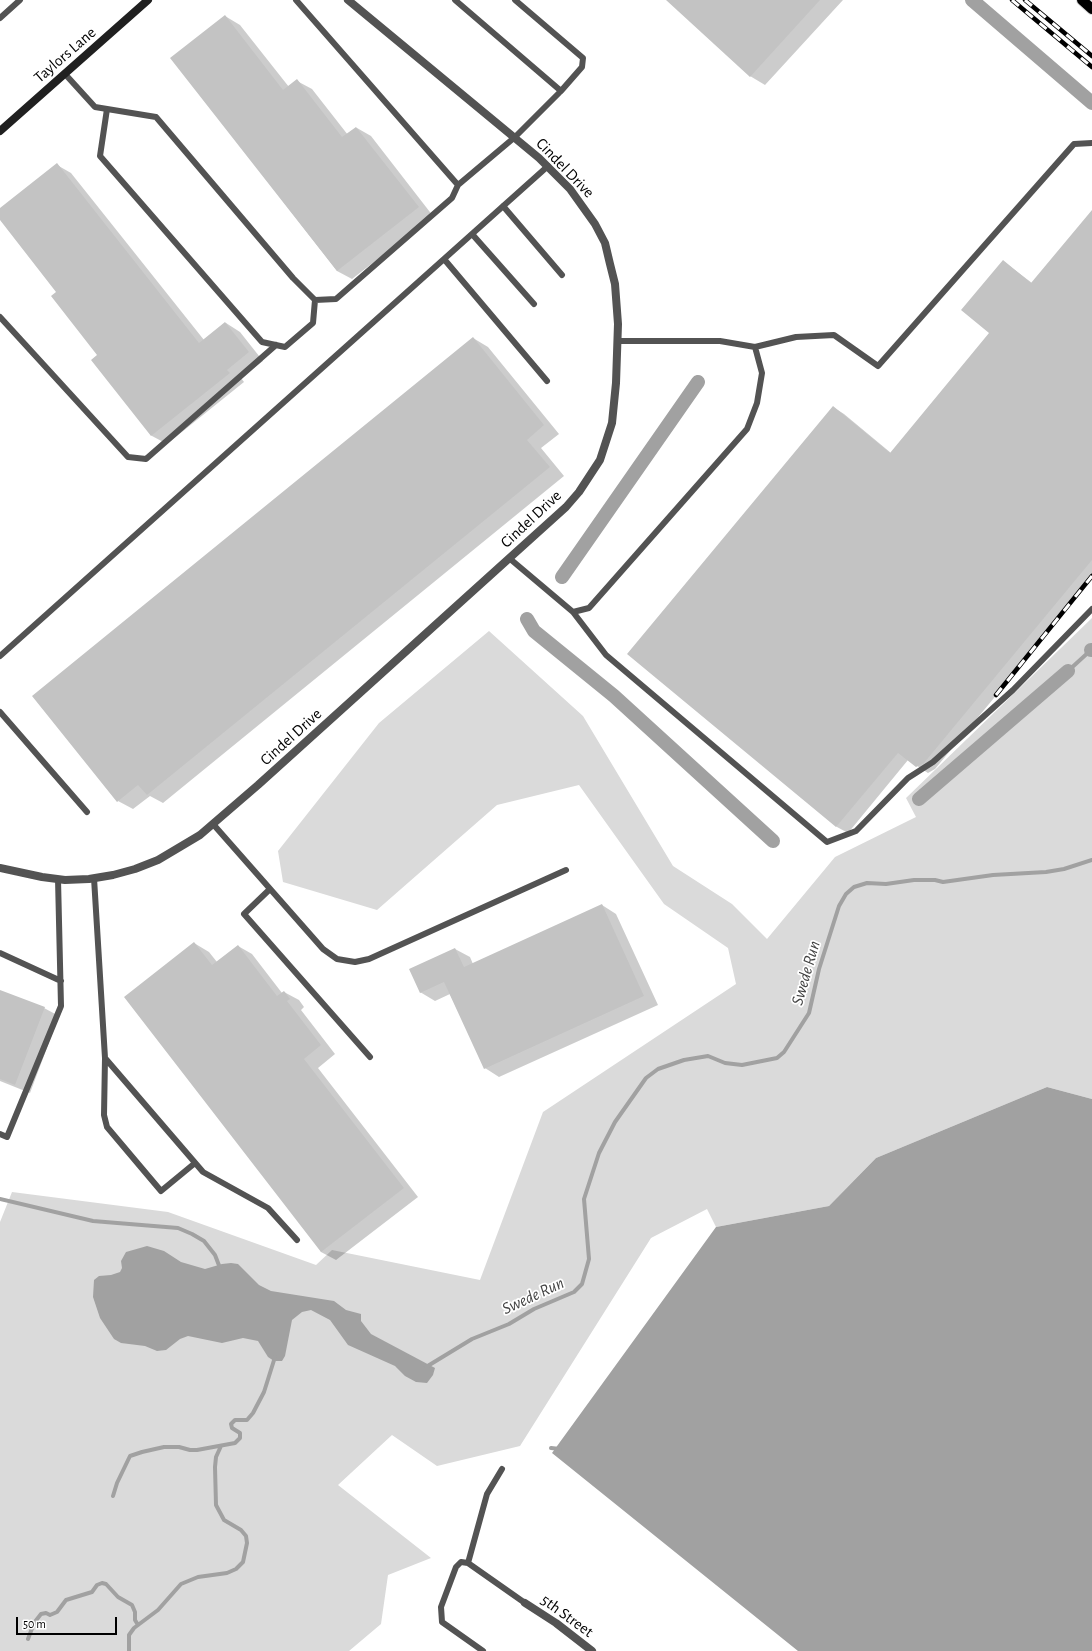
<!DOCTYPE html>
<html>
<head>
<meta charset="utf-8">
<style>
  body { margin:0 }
  #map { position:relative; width:1092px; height:1651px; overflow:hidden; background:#fff; font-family:"Alegreya Sans",sans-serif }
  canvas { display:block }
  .scale { position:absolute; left:16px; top:1617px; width:101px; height:18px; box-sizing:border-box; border:2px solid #000; border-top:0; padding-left:5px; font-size:12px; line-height:14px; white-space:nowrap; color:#000; -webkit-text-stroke:3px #fff; paint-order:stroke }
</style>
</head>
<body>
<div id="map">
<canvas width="1092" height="1651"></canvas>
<div class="scale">50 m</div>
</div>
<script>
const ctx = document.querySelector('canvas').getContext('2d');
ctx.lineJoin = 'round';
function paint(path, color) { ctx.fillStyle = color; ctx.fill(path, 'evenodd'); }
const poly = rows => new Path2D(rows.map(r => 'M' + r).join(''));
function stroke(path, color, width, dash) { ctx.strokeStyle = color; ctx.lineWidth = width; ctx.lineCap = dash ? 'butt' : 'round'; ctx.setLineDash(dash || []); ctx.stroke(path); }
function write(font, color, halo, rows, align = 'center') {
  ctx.font = font + ' "Alegreya Sans",sans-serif'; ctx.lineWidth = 3.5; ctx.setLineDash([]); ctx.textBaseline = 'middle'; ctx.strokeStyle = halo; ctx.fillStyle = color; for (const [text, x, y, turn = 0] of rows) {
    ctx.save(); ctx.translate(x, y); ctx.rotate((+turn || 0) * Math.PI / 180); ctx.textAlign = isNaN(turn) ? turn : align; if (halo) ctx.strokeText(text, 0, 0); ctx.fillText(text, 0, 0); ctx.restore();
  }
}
const green = poly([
  [1092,618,1092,1099,1047,1087,876,1158,829,1206,716,1227,707,1209,651,1238,520,1446,437,1466,392,1435,338,1485,431,1558,388,1575,381,1624,349,1651,0,1651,0,1222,12,1192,168,1212,316,1265,332,1250,480,1280,543,1112,736,984,728,948,664,904,579,785,497,805,377,910,283,882,278,851,379,723,489,631,583,716,673,866,732,904,767,939,835,857,916,817,906,798]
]);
const water = poly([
  [1047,1087,1092,1099,1092,1651,798,1651,552,1453,716,1227,829,1206,876,1158],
  [147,1246,164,1251,181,1262,205,1269,222,1264,231,1263,238,1264,259,1285,271,1291,334,1301,346,1310,361,1314,361,1321,371,1334,435,1368,433,1375,427,1383,416,1382,405,1376,395,1366,348,1345,330,1320,311,1310,302,1312,292,1320,285,1356,282,1361,274,1361,268,1357,258,1341,243,1338,222,1343,188,1336,180,1339,166,1350,157,1351,145,1346,121,1343,114,1339,100,1318,93,1297,94,1280,99,1276,111,1275,120,1272,122,1268,121,1261,126,1252]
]);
const shadow = poly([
  [667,0,843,0,765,85,750,76],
  [225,16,240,25,289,87,297,81,312,89,348,135,357,128,371,136,433,216,352,279,337,271,172,58],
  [57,165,71,173,204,340,226,323,240,332,263,361,241,378,244,382,167,444,152,436,92,360,98,355,58,292,0,219,0,210],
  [1092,211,1092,580,935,769,928,773,908,760,848,833,837,827,629,653,833,407,844,414,891,453,991,333,1003,261,1032,283],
  [473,338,488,347,559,434,541,448,564,476,163,803,150,796,133,809,118,801],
  [602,905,616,914,658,1005,499,1077,485,1068,450,994,435,1001,420,992,455,949,470,957,473,964],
  [194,943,209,952,217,962,238,946,252,954,282,993,284,992,299,1000,304,1007,301,1010,335,1054,318,1068,418,1197,336,1260,321,1252],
  [0,991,44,1008,59,1016,30,1093,0,1081]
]);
const stream = poly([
  [1068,671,1091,650],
  [0,1199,93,1221,178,1228,192,1234,204,1241,215,1255,220,1268],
  [426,1367,472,1339,509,1324,534,1309,574,1292,582,1284,589,1259,584,1199,599,1153,615,1122,646,1078,658,1069,684,1060,708,1056,725,1063,742,1065,777,1058,784,1052,809,1013,819,969,839,906,846,894,854,887,867,883,886,884,914,880,935,880,943,882,993,875,1046,872,1064,869,1092,860],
  [551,1448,560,1449],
  [113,1496,117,1483,130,1456,142,1452,164,1447,179,1447,190,1450,197,1450,235,1443,240,1438,240,1433,232,1428,231,1424,235,1420,247,1420,253,1413,264,1392,275,1357],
  [28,1639,34,1623,41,1614,46,1613,50,1615,57,1612,66,1600,92,1592,97,1585,102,1583,106,1584,118,1597,132,1605,135,1612,135,1620,138,1625],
  [129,1651,129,1635,134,1628,158,1610,181,1584,198,1577,227,1573,236,1569,243,1562,247,1543,246,1536,241,1530,224,1520,216,1505,215,1467,216,1457,221,1446]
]);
const canal = poly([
  [972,0,1092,103],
  [562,577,698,382],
  [527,619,534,631,614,696,773,841],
  [1091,650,1092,650],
  [919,799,1068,671]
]);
const building = poly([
  [666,0,820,0,750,77],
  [225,15,283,90,297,79,342,137,356,127,419,207,337,271,170,58],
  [57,163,199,343,225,322,249,352,227,370,230,373,151,436,91,360,97,355,51,296,56,292,0,220,0,208],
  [1092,210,1092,560,924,763,916,767,898,753,836,827,627,654,833,406,890,453,989,333,961,310,1003,260,1031,283],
  [473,337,544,425,527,440,550,467,147,795,138,785,117,802,32,696],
  [602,904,644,996,484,1069,444,982,420,993,409,969,455,948,464,967],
  [194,942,212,965,238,945,277,996,284,991,290,999,287,1001,321,1045,304,1059,404,1188,321,1252,124,997],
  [0,990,45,1007,15,1085,0,1079]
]);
const lane = poly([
  [296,0,458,185,452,198,336,299,315,300],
  [455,0,561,91,515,137,458,185],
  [515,0,583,58,582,67,561,91],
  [0,18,20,0],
  [65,74,95,107,156,117,293,278,315,300,313,323,285,347,262,342,100,156,107,109],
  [503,206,562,275],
  [472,234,534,304],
  [444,259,547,381],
  [0,317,128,457,146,459,276,345],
  [617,341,720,341,755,347,796,337,834,335,878,366,1074,144,1092,143],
  [509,558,573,612,606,655,827,842,856,831,908,778,933,762,1013,690,1092,609],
  [573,612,589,608,747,429,757,403,762,373,755,347],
  [0,656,548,166],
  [0,712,87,812],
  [213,824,323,949,337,959,355,962,369,959,566,870],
  [94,878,105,1058,203,1172,268,1208,297,1240],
  [270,889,244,914,370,1057],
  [0,953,61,981],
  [105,1058,104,1115,107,1127,161,1191,195,1163],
  [0,1134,7,1137,61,1006,58,879],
  [468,1563,487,1494,502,1469],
  [483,1651,442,1622,441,1607,456,1567,461,1562,468,1563,525,1603]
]);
const street = poly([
  [0,868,42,877,65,880,89,879,113,875,135,869,158,860,200,835,258,785,566,507,579,492,600,460,612,423,616,383,618,324,615,284,610,264,605,243,595,224,570,189,539,158,348,0],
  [525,1603,556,1623,592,1651]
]);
const secondary = poly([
  [0,131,148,0]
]);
const primary = poly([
  [1082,0,1092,9]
]);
const rail = poly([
  [1012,0,1092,67],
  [1025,0,1092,56],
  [996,695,1092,576]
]);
const streetNames = [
  ["Taylors Lane",65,55,-41],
  ["Cindel Drive",565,168,46],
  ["Cindel Drive",531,519,-43],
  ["Cindel Drive",291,737,-42],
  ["5th Street",567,1616,36]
];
const waterNames = [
  ["Swede Run",806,973,-74],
  ["Swede Run",533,1296,-25]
];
paint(green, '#dadada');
paint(water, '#a1a1a1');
paint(shadow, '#0003');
stroke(stream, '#a1a1a1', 4);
stroke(canal, '#a1a1a1', 14);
paint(building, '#c3c3c3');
stroke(primary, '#dbdbdb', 12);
stroke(lane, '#535353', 6);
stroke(street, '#535353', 8);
stroke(secondary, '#202020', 8);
stroke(primary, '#000', 10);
stroke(rail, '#000', 4.5);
stroke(rail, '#fff', 3, [9]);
write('16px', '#000', '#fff', streetNames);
write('italic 17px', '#424242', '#fff', waterNames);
</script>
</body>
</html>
